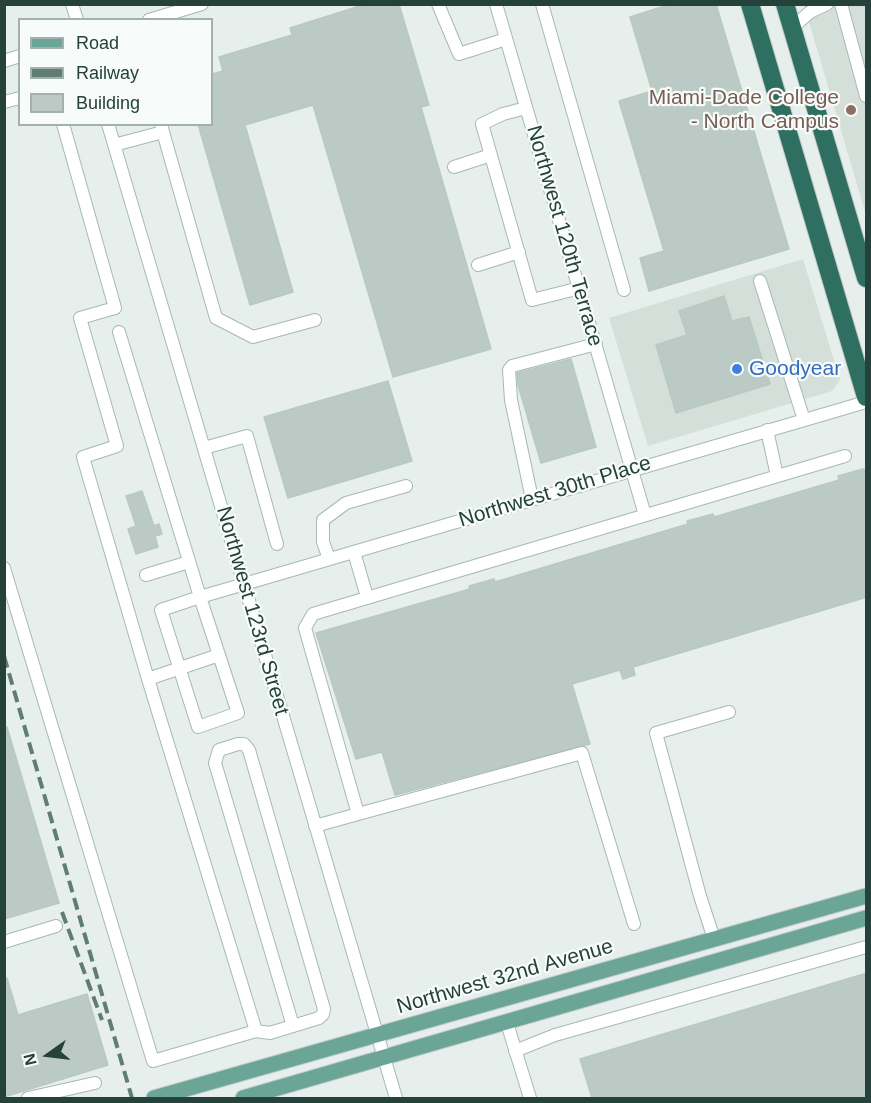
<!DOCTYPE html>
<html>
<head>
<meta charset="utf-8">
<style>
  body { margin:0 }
  #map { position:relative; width:871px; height:1103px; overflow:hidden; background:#e6efeb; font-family:Arial,sans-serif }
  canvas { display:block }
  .frame { position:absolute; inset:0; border:6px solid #24423a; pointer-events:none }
  .legend { position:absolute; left:18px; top:18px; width:195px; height:108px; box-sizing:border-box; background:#f7fbf9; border:2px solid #a3b1ad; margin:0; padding:8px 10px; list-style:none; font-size:18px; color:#24423a }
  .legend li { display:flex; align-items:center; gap:12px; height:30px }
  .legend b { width:30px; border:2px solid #a3b1ad }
  .north { position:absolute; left:18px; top:1025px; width:60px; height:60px; -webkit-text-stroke:4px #f7fbf9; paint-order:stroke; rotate:256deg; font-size:16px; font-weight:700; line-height:24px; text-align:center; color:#24423a }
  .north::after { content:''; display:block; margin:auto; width:21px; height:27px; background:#24423a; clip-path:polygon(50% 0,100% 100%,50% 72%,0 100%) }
</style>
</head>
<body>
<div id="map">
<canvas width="871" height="1103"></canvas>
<div class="frame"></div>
<ul class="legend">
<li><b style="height:8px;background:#6aa596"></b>Road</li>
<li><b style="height:8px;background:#5f7d75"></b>Railway</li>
<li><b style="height:16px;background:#bbcac4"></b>Building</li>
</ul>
<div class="north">N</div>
</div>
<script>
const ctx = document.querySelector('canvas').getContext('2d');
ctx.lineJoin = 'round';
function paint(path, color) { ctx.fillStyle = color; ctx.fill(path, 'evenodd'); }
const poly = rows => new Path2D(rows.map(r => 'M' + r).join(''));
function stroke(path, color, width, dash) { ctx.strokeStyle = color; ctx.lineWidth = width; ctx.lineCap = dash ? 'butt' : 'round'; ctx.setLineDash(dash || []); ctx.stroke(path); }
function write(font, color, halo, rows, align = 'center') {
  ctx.font = font + ' Arial,sans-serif'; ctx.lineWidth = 4.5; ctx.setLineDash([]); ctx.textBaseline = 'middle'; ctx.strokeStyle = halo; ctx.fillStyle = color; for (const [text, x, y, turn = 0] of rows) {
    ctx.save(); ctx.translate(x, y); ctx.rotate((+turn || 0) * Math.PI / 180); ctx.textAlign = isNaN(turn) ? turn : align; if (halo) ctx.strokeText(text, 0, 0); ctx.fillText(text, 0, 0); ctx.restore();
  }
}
const built = poly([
  [804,5,866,5,866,215],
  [803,259,840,380,832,391,648,446,609,318]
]);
const building = poly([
  [366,4,399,4,429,105,421,107,491,349,393,377,313,105,245,125,293,292,250,305,198,124,212,124,212,74,223,71,219,57,292,35,290,28,366,4],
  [671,4,716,4,789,249,649,291,640,258,664,251,619,101,652,91,630,17,671,4],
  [724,296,732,321,749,317,770,384,676,413,656,345,687,335,679,311,724,296],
  [571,359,596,447,541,463,518,385,517,373,571,359],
  [388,381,412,461,288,498,264,417,388,381],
  [863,469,867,471,867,597,633,667,635,675,623,679,620,670,572,684,590,744,395,795,382,752,356,759,316,633,470,589,469,586,494,579,495,582,688,524,687,521,713,514,714,517,839,480,838,476,863,469],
  [142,491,154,526,159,524,162,534,155,536,158,547,136,554,128,529,136,526,126,496,142,491],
  [4,727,7,727,59,903,4,919,4,727],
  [867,973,867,1098,592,1098,580,1059,867,973],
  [4,978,7,978,18,1015,87,994,108,1065,4,1097,4,978]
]);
const minor = poly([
  [72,4,77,20],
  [438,4,459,54,506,39],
  [496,4,645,515],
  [542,4,624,290],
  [841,4,866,96],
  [149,20,202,4],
  [792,28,810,12,827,4],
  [4,61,20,56],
  [4,102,20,98],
  [526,108,503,114,482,124,532,300,580,288],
  [108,124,396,1098],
  [163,132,216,318,253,337,315,320],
  [114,145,163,132,161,124],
  [454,167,491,155],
  [478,265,519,252],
  [760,281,804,420],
  [119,332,200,597,866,402],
  [767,430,777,476],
  [204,448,247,436,277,544],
  [532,499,511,400,509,370,512,366,596,344],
  [354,552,367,597],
  [329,559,323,542,323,520,346,503,406,486],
  [4,568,153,1061,256,1031,148,679,83,457,117,446,80,318,115,308,63,124],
  [146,575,189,562],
  [200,597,238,713,198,727,161,610,200,597],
  [148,679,219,655],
  [358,814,582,753,634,924],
  [315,826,358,814,305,628,313,614,845,456],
  [714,939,700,896,656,733,729,712],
  [4,942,56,926],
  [507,1023,530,1098],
  [256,1031,270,1033,273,1032,293,1026,319,1018,323,1014,324,1009,249,750,244,744,238,744,219,750,215,763,293,1026],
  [515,1051,555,1035,866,947],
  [28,1098,95,1083]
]);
const major = poly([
  [154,1098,866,896],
  [243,1098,866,918]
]);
const highway = poly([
  [750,4,866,397],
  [785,4,866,278]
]);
const rail = poly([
  [4,656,132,1098],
  [62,912,102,1020]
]);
const markers = [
  [851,110,6,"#8d6e63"],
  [737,369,6,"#3f7fe0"]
];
const educationNames = [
  ["Miami-Dade College",839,98],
  ["- North Campus",839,122]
];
const streetNames = [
  ["Northwest 120th Terrace",564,236,74],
  ["Northwest 30th Place",555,492,-17],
  ["Northwest 123rd Street",252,611,74],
  ["Northwest 32nd Avenue",505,977,-16]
];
const shopNames = [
  ["Goodyear",749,369]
];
paint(built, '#d4dfda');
paint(building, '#bbcac4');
stroke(building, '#b8c9c2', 1.5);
stroke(minor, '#a8b8b2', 14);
stroke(major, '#c2cac8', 17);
stroke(highway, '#c2cac8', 20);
stroke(minor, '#fff', 12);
stroke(major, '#6aa596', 15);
stroke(highway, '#2f6f62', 18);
stroke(rail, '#5f7d75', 4, [12, 6]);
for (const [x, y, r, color] of markers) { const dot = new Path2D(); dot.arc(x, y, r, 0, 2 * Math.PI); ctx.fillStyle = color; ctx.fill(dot); stroke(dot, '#f7fbf9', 2); }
write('21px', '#785e54', '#f7fbf9', educationNames, 'right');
write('21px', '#24423a', '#f7fbf9', streetNames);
write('21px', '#366cbe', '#f7fbf9', shopNames, 'left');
</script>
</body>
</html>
